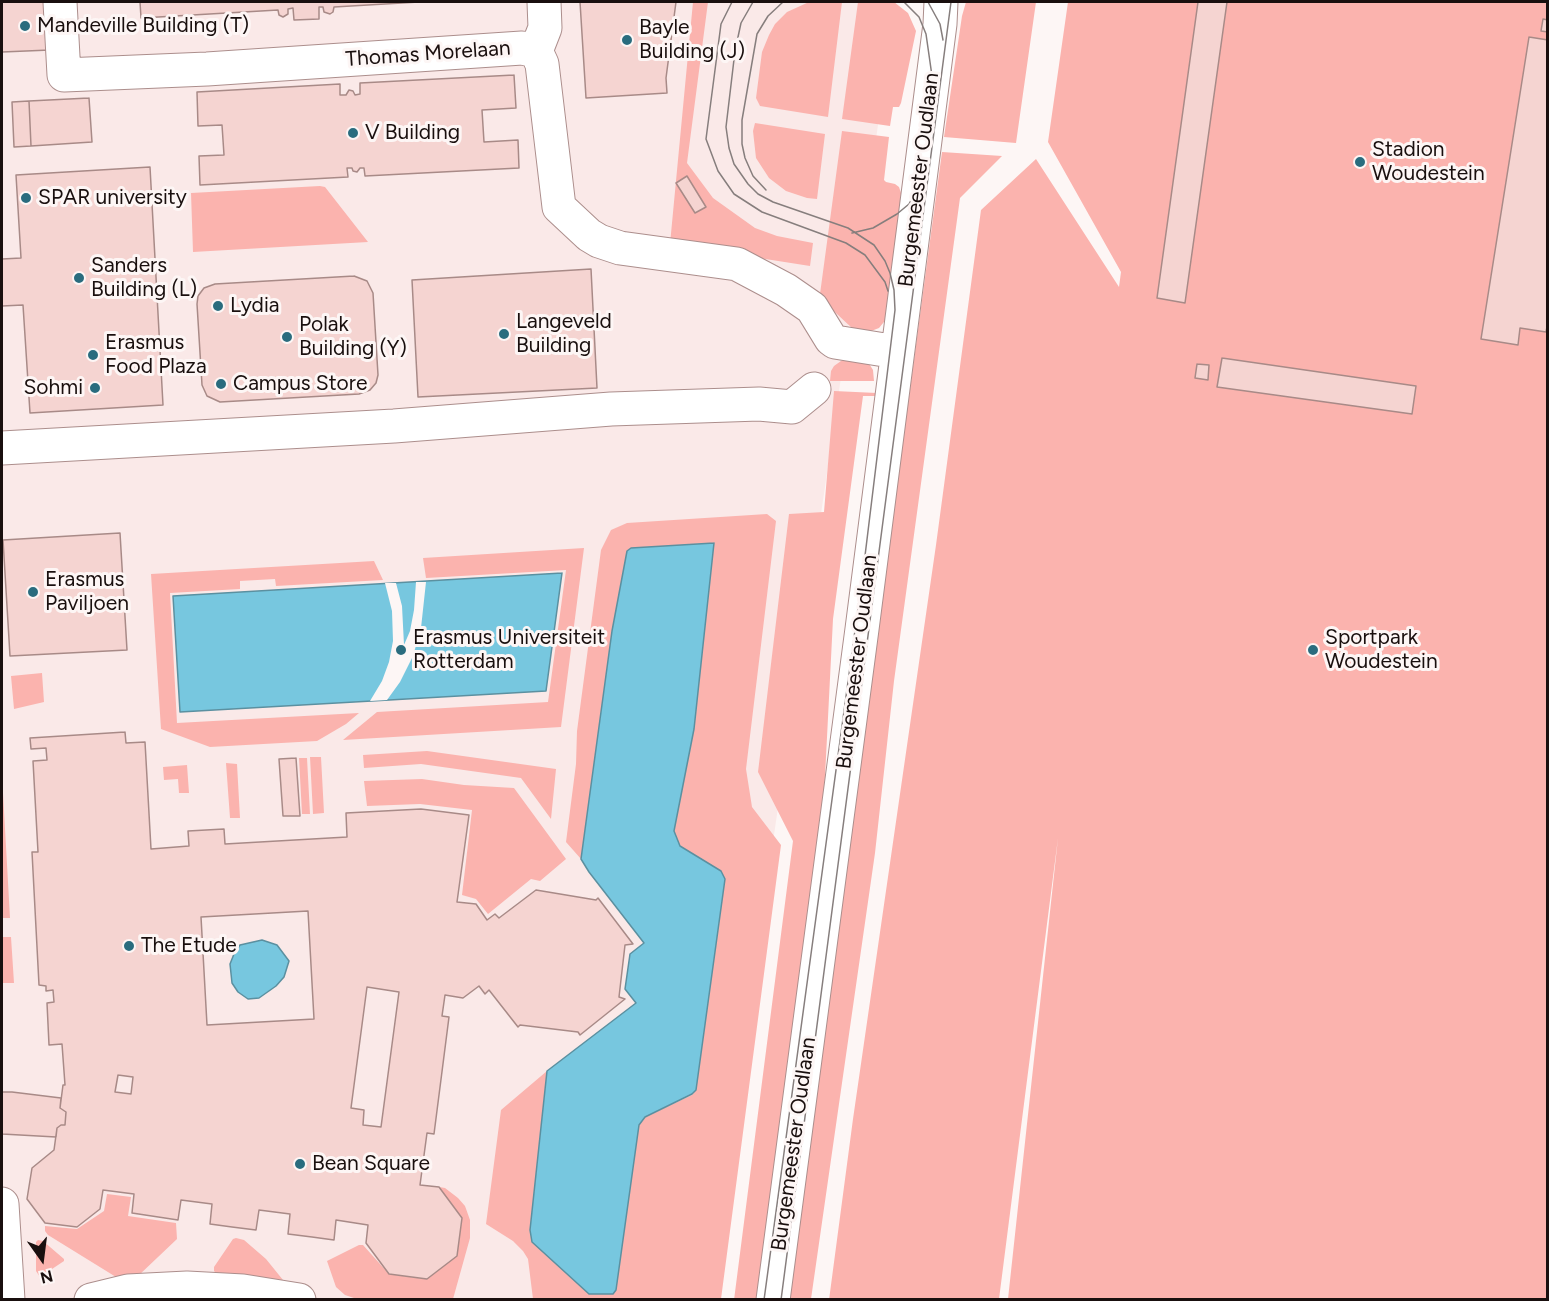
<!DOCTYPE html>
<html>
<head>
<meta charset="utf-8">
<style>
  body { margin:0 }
  #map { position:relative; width:1549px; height:1301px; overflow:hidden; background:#fdf6f5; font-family:Figtree,sans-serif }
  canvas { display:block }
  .frame { position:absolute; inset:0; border:3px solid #190f0e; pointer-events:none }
  .north { position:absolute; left:12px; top:1229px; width:60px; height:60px; -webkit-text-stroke:4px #fdf6f5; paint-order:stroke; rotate:166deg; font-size:16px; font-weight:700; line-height:24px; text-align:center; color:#190f0e }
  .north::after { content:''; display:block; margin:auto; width:21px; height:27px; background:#190f0e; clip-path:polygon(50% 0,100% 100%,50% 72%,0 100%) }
</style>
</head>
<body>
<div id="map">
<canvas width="1549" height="1301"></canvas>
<div class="frame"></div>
<div class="north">N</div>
</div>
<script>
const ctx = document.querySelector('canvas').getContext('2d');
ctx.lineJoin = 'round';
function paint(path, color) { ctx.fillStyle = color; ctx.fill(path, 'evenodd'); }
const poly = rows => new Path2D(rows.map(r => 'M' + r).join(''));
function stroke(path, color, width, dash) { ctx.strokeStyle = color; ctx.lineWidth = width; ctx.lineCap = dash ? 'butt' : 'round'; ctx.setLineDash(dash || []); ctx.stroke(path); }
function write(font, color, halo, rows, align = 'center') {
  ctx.font = font + ' Figtree,sans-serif'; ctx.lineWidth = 6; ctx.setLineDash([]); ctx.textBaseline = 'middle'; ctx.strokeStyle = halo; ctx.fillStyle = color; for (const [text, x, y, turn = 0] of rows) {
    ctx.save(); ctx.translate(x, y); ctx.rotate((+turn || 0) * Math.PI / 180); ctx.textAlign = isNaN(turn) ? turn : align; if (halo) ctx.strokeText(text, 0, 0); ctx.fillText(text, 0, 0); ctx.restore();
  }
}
const built = poly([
  [2,2,896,2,706,1299,2,1300]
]);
const green = poly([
  [693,2,708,2,687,163,713,198,755,228,777,236,813,243,810,266,670,244],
  [809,2,842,2,828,117,760,106,756,98,762,52,769,35,775,24,787,12],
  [858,2,894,2,908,13,916,31,901,103,899,107,893,107,890,126,842,119],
  [966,2,1036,2,1016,143,944,137,962,16],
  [1068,2,1547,2,1547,1299,1008,1299,1058,838,999,1299,829,1300,853,1119,936,545,981,210,1036,159,1119,287,1121,272,1048,142],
  [755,123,825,134,817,199,807,198,786,191,769,178,756,158,753,131],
  [842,131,889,137,884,180,886,182,895,184,899,187,901,193,888,317,879,328,866,333,853,329,821,299,820,294],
  [942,152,1002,156,960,198,894,681,875,853,811,1299,787,1300],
  [320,186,325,187,368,242,193,252,191,193],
  [853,358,868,362,873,370,874,381,830,381,831,371,834,366,841,361],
  [834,391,877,393,877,396,863,396,833,619,823,816,758,1299,734,1300,793,841,758,772,789,514,824,512],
  [767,514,776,521,746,769,752,807,781,845,721,1299,533,1299,528,1259,523,1251,513,1241,486,1224,501,1110,547,1071,530,1230,629,1190,639,1125,645,1117,692,1095,696,1090,725,879,721,871,680,846,674,831,694,729,714,543,627,551,612,631,581,859,566,842,576,764,577,731,601,550,611,530,627,523],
  [584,548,561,727,343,740,377,712,548,702,566,570,426,578,423,558],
  [374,561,383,580,276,586,275,579,240,581,240,589,170,593,177,723,359,713,346,724,317,741,210,747,161,729,151,574],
  [42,673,44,702,14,709,11,676],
  [427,751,556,769,551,819,521,778,421,764,364,768,363,755],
  [310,757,321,757,324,813,313,814],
  [299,758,307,758,310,814,302,814],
  [226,763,237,764,240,818,230,818],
  [187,765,189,793,179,793,178,779,164,780,163,767],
  [2,775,10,918,2,918],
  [422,779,464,785,514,788,566,859,540,881,531,879,488,914,476,899,462,895,472,810,420,804,367,806,364,781],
  [2,937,11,937,14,983,2,983],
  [439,1187,445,1188,458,1198,465,1206,470,1220,470,1238,453,1299,357,1299,345,1295,336,1287,327,1261,359,1245,363,1245,389,1274,425,1279,457,1256,462,1218],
  [107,1194,131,1197,128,1216,176,1223,177,1239,138,1276,122,1279,116,1277,48,1235,45,1231,45,1226,77,1229,104,1211],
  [236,1238,244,1240,266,1259,283,1280,217,1274,214,1271,214,1267,233,1239],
  [38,1240,43,1241,64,1259,64,1261,40,1277,36,1271,36,1242]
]);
const water = poly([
  [714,543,694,729,674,831,680,846,721,871,725,879,696,1090,692,1094,645,1117,639,1125,616,1290,613,1294,589,1294,532,1242,530,1230,547,1071,636,1003,625,989,630,954,644,943,589,872,581,859,612,631,627,551,631,548,714,543],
  [562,573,546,691,180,712,173,596,562,573],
  [262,940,277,945,289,961,284,977,276,986,259,998,248,999,238,992,232,983,230,964,234,954,240,945,262,940]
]);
const pier = poly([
  [416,582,426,582,421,628,413,656,400,682,387,700,370,701,382,681,389,662,393,641,392,611,385,583,396,583,402,606,404,645,410,631,414,610]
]);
const building = poly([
  [2,2,47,2,50,50,2,52,2,2],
  [140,2,419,2,334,7,333,12,330,14,324,12,323,7,319,7,319,19,294,20,293,8,288,9,288,14,283,17,279,15,278,10,141,18,140,2],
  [580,2,676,2,666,78,667,93,586,98,580,2],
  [1198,2,1227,2,1185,303,1157,298,1198,2],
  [1543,19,1548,20,1548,32,1541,31,1543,19],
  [1529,37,1548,40,1548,322,1546,332,1520,328,1518,345,1481,339,1529,37],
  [514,75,516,108,482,110,484,142,518,140,519,168,365,176,364,168,360,168,357,172,353,171,352,168,347,168,348,177,200,185,199,156,224,155,222,125,198,126,197,92,340,84,340,95,346,95,349,90,353,91,355,95,360,94,360,83,514,75],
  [89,98,92,142,31,146,29,101,89,98],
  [29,101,31,146,14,147,12,102,29,101],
  [150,167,163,405,30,413,23,305,2,306,2,259,21,258,16,175,150,167],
  [687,176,706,207,695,213,676,183,687,176],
  [591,269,597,388,418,397,412,280,591,269],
  [354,276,367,281,373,293,378,375,376,383,370,390,359,394,220,402,207,396,202,385,197,304,198,296,204,288,215,284,354,276],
  [1222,358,1416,386,1412,414,1217,387,1222,358],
  [1197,364,1209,365,1208,380,1195,378,1197,364],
  [120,533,127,650,10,656,3,540,120,533],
  [125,732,126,743,145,742,151,849,189,846,188,831,224,829,225,844,347,837,346,813,421,809,469,815,457,902,476,904,487,920,495,914,499,918,536,890,596,900,598,898,633,944,625,945,619,997,625,999,580,1035,578,1032,520,1025,518,1027,489,990,485,994,479,986,463,998,445,995,442,1016,449,1017,434,1134,427,1133,420,1185,439,1187,462,1218,457,1256,427,1279,389,1274,366,1243,368,1225,336,1220,334,1240,312,1237,288,1234,290,1214,259,1210,256,1230,232,1227,210,1224,212,1204,181,1200,178,1220,132,1213,134,1194,103,1190,100,1209,77,1227,45,1223,27,1199,32,1168,54,1150,57,1128,61,1125,65,1125,66,1112,60,1108,63,1085,65,1085,62,1044,49,1045,47,1003,54,1002,53,990,46,991,46,986,39,985,32,852,38,852,33,761,47,760,46,748,31,749,30,738,125,732],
  [308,911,314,1019,207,1025,201,917,308,911],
  [367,987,399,992,381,1127,363,1125,364,1110,351,1108,367,987],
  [118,1075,133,1077,131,1094,115,1092,118,1075],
  [296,758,300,816,283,816,279,759,296,758],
  [2,1092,12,1092,61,1098,60,1108,66,1112,65,1125,61,1125,57,1128,56,1137,2,1134,2,1092]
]);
const minor = poly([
  [60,2,64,75,207,69,522,48,536,51,542,64,559,207,589,235,599,241,620,248,737,264,786,290,812,308,831,339,835,342,897,352],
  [536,51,545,28,544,2],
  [2,448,394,426,611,409,759,404,792,407,814,389],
  [2,1204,8,1300],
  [91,1300,128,1291,187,1288,243,1291,299,1300],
  [773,1300,862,629,940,24,941,2]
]);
const tram = poly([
  [732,2,721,24,706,139,718,171,734,194,762,212,846,243,865,255,885,282,888,291],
  [753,2,741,23,735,51,726,127,729,148,734,164,748,184,758,194,773,202,848,228,874,245,885,261,890,273,894,290,895,310,864,564,764,1300],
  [904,2,919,17,926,34,934,90],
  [928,2,940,24,943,40],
  [766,190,753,176,745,158,742,144,742,120,757,34,768,16,783,2],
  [852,233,873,228,897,214,909,204,925,174],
  [781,1300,951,2]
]);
const markers = [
  [25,26,6,"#2a6c7e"],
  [627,40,6,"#2a6c7e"],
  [353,133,6,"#2a6c7e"],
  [1360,162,6,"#2a6c7e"],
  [26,198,6,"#2a6c7e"],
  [79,278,6,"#2a6c7e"],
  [218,306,6,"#2a6c7e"],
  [504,334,6,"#2a6c7e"],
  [287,337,6,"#2a6c7e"],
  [93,355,6,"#2a6c7e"],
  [221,384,6,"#2a6c7e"],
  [95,388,6,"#2a6c7e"],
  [33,592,6,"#2a6c7e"],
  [401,650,6,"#2a6c7e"],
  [1313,650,6,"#2a6c7e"],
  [129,946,6,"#2a6c7e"],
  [300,1164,6,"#2a6c7e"]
];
const poiNames = [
  ["Mandeville Building (T)",37,26],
  ["Bayle",639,28],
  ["Building (J)",639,52],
  ["V Building",365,133],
  ["Stadion",1372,150],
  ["Woudestein",1372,174],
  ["SPAR university",38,198],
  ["Sanders",91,266],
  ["Building (L)",91,290],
  ["Lydia",230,306],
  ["Langeveld",516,322],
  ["Building",516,346],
  ["Polak",299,325],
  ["Building (Y)",299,349],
  ["Erasmus",105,343],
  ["Food Plaza",105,367],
  ["Campus Store",233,384],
  ["Sohmi",83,388,"right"],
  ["Erasmus",45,580],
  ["Paviljoen",45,604],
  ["Erasmus Universiteit",413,638],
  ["Rotterdam",413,662],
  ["Sportpark",1325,638],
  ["Woudestein",1325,662],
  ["The Etude",141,946],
  ["Bean Square",312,1164]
];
const streetNames = [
  ["Thomas Morelaan",428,54,-4],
  ["Burgemeester Oudlaan",919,180,-83],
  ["Burgemeester Oudlaan",857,662,-83],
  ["Burgemeester Oudlaan",794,1144,-82]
];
paint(built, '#fae9e8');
paint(green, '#fbb3ae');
paint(water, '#77c7df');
stroke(water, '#5b90a0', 1.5);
paint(pier, '#fdf6f5');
paint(building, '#f5d4d1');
stroke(building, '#a88a87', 1.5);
stroke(minor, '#ac8e8c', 35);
stroke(minor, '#fff', 33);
stroke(tram, '#867e7d', 1.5);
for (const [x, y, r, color] of markers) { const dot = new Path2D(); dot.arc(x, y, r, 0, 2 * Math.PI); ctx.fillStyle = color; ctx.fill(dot); stroke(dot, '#fdf6f5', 2); }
write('21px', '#190f0e', '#fdf6f5', poiNames, 'left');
write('21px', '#190f0e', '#fdf6f5', streetNames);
</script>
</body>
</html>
